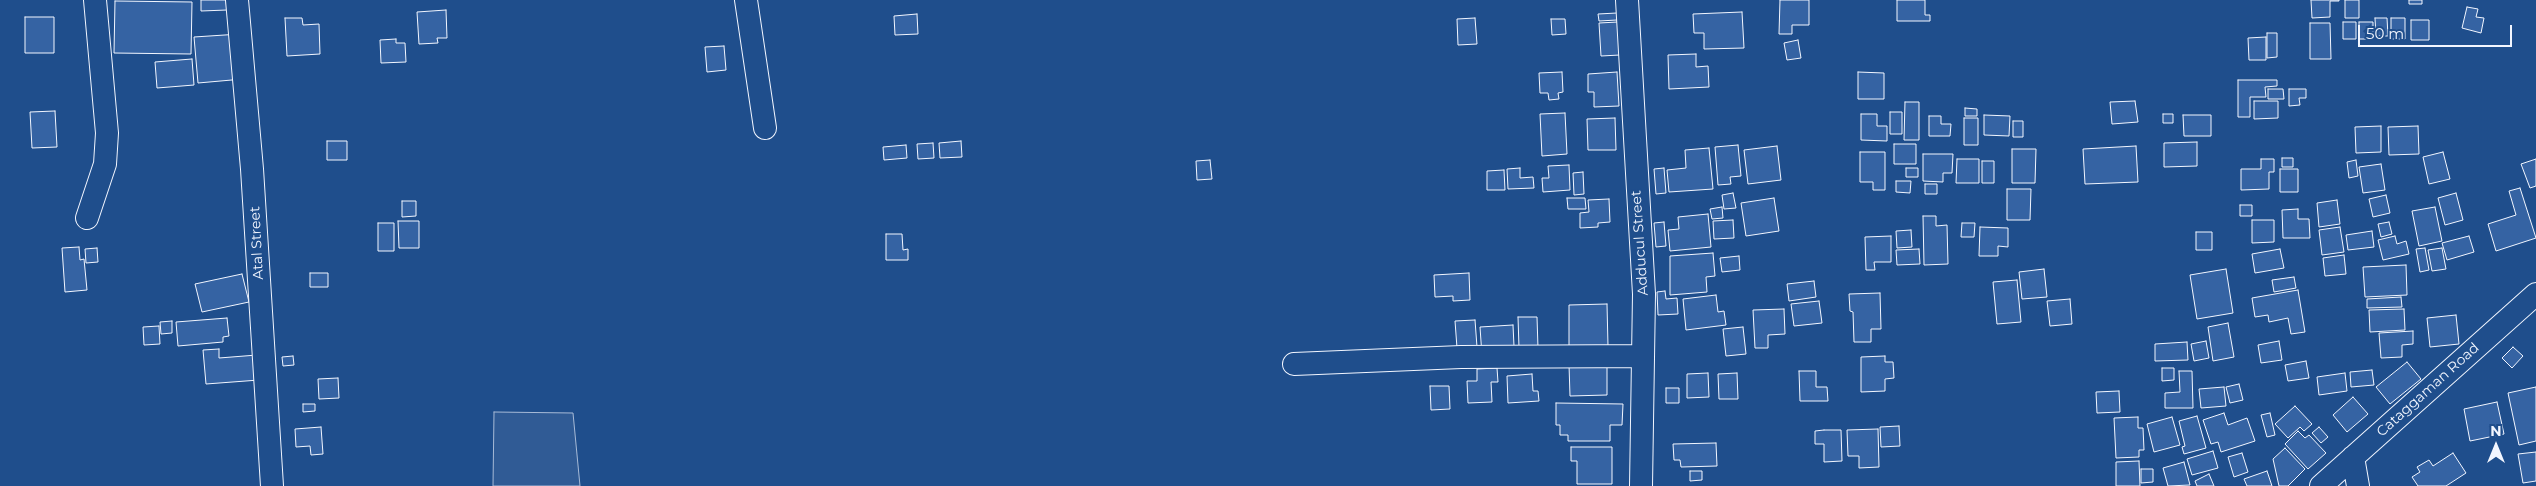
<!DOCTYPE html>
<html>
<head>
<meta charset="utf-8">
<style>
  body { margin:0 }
  #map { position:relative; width:2536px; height:486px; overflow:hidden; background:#1f4e8c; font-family:Montserrat,sans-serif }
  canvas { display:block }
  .north { position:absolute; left:2471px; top:421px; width:50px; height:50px; -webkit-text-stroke:4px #1f4e8c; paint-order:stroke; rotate:0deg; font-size:14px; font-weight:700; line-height:20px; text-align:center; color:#f2f6ff }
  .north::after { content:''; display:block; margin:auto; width:18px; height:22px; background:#f2f6ff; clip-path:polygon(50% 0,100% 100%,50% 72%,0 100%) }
  .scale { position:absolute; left:2358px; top:25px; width:154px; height:22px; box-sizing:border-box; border:2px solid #f2f6ff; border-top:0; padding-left:6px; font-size:15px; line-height:18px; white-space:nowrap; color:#f2f6ff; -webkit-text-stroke:4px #1f4e8c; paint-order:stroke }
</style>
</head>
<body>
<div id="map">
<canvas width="2536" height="486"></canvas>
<div class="north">N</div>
<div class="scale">50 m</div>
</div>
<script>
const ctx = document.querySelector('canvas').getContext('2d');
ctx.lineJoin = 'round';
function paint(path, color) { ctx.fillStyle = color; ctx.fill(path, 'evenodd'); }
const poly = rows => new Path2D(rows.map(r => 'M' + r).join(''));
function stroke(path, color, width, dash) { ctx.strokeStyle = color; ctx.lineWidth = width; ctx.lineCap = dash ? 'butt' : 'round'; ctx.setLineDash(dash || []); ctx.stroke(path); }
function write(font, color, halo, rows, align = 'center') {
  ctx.font = font + ' Montserrat,sans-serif'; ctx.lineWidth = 4; ctx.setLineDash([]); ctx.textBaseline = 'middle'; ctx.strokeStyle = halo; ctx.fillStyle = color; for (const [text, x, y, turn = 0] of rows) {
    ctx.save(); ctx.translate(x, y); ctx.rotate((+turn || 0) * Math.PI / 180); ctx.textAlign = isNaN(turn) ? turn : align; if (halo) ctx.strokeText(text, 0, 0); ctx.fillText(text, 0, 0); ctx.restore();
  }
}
const built = poly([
  [494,412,573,413,580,486,493,486,494,412]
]);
const building = poly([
  [201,0,226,0,227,10,201,11,201,0],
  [1780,0,1809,0,1809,25,1792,25,1792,34,1779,34,1780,0],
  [1897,0,1925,0,1925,15,1930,15,1930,21,1897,21,1897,0],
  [2311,0,2339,0,2339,1,2330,1,2330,17,2312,18,2311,0],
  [2345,0,2359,0,2359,18,2345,18,2345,0],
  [2409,0,2422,0,2422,4,2409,4,2409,0],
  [115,1,192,2,191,54,114,53,115,1],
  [2467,7,2478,9,2476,17,2484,18,2481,33,2462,28,2467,7],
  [446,10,447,38,437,38,438,43,419,44,417,12,446,10],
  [1742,12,1744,48,1704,49,1704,33,1694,33,1693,14,1742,12],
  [1617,13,1617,20,1599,21,1598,14,1617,13],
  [917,14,918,34,895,35,894,16,917,14],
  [25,17,54,17,54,53,25,53,25,17],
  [285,18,302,18,303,25,319,24,320,54,287,56,285,18],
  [1475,18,1477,44,1458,45,1457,19,1475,18],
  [2375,18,2387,18,2388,36,2376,36,2375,18],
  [2391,18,2405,18,2405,39,2391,39,2391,18],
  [1551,19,1565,19,1566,34,1552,35,1551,19],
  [2411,20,2429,20,2429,40,2411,40,2411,20],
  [1618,22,1620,55,1601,56,1599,23,1618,22],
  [2343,22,2356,22,2356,39,2343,39,2343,22],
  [2359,22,2373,22,2373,39,2359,39,2359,22],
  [2310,23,2330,23,2331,59,2310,59,2310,23],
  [2267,33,2277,33,2277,57,2267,58,2267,33],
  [240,34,243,79,198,83,194,37,240,34],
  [2266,37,2266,60,2249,60,2248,38,2266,37],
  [396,39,396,43,405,43,406,62,381,63,380,40,396,39],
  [1798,40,1801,58,1787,60,1784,43,1798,40],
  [724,46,726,70,707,72,705,47,724,46],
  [1696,54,1696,67,1708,66,1709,87,1669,89,1668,55,1696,54],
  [192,59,194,85,157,88,155,62,192,59],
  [1562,72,1563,92,1558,93,1559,99,1549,100,1548,93,1540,93,1539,73,1562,72],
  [1617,72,1619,106,1594,107,1594,92,1588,92,1588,74,1617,72],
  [1858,72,1884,73,1884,99,1858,99,1858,72],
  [2238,80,2277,80,2277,86,2265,87,2266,97,2250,97,2250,117,2238,117,2238,80],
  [2268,89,2283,89,2284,99,2268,99,2268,89],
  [2289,89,2306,89,2306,98,2299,98,2300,105,2289,106,2289,89],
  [2135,101,2138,122,2112,124,2110,102,2135,101],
  [2254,101,2278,101,2278,118,2254,119,2254,101],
  [1905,102,1919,102,1919,140,1904,140,1905,102],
  [1965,108,1977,109,1977,116,1965,116,1965,108],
  [55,111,57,147,32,148,30,112,55,111],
  [1890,112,1902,112,1902,134,1890,134,1890,112],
  [1565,113,1567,154,1542,156,1540,114,1565,113],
  [1861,114,1877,114,1877,126,1887,126,1887,141,1861,140,1861,114],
  [2163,114,2173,114,2173,123,2163,123,2163,114],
  [1984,115,2010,116,2009,136,1984,135,1984,115],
  [2183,115,2211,115,2211,136,2184,136,2183,115],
  [1929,116,1941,116,1941,124,1951,124,1950,136,1929,136,1929,116],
  [1615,118,1616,150,1588,150,1587,119,1615,118],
  [1964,118,1978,118,1978,145,1964,145,1964,118],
  [2013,121,2023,121,2023,137,2013,137,2013,121],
  [2381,126,2381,152,2356,153,2355,127,2381,126],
  [2418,126,2419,154,2389,155,2388,127,2418,126],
  [327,141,347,141,347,160,327,160,327,141],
  [961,141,962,157,940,158,939,143,961,141],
  [2197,142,2197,166,2164,167,2164,143,2197,142],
  [933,143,934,158,918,159,917,144,933,143],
  [1894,144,1916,144,1916,164,1894,164,1894,144],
  [906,145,907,158,884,160,883,147,906,145],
  [1738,145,1741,176,1730,177,1731,184,1718,185,1715,147,1738,145],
  [1777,146,1781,180,1748,184,1744,150,1777,146],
  [2136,146,2138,182,2085,184,2083,149,2136,146],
  [1709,148,1713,189,1669,192,1667,170,1686,168,1685,150,1709,148],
  [2012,149,2036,149,2035,183,2012,183,2012,149],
  [1860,152,1885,152,1885,190,1873,190,1873,182,1860,182,1860,152],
  [2443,152,2450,179,2429,184,2423,157,2443,152],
  [1923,154,1953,154,1952,173,1943,173,1943,182,1923,181,1923,154],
  [2282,158,2293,158,2293,167,2282,167,2282,158],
  [1957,159,1979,159,1979,183,1956,183,1957,159],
  [2261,159,2274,159,2274,172,2269,172,2269,189,2241,190,2241,169,2261,169,2261,159],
  [2536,159,2536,186,2530,188,2521,164,2536,159],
  [1210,160,1212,179,1197,180,1196,161,1210,160],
  [2356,160,2358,176,2349,178,2347,162,2356,160],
  [1982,161,1994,161,1994,183,1982,183,1982,161],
  [2381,164,2385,190,2363,193,2359,167,2381,164],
  [1569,165,1570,190,1543,192,1542,178,1549,178,1548,166,1569,165],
  [1520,168,1520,178,1533,177,1534,188,1508,189,1507,169,1520,168],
  [1664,168,1666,193,1656,194,1654,169,1664,168],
  [1906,168,1918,168,1918,177,1906,177,1906,168],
  [2280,169,2298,169,2298,192,2280,192,2280,169],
  [1504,170,1505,190,1487,190,1487,171,1504,170],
  [1583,172,1584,194,1574,195,1573,173,1583,172],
  [1896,181,1911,181,1910,193,1896,192,1896,181],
  [1925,184,1937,184,1937,194,1925,194,1925,184],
  [2520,188,2536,238,2496,251,2488,224,2516,215,2509,191,2520,188],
  [2007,189,2031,189,2030,220,2007,220,2007,189],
  [1733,193,1736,208,1724,209,1722,195,1733,193],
  [2456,193,2463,220,2445,225,2438,198,2456,193],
  [2386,195,2390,213,2373,217,2369,199,2386,195],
  [1567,198,1585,198,1586,209,1568,209,1567,198],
  [1774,198,1779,231,1746,236,1741,203,1774,198],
  [1609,199,1610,222,1598,223,1598,227,1580,228,1580,213,1589,212,1588,200,1609,199],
  [2337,200,2340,224,2319,227,2317,203,2337,200],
  [402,201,416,201,416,216,402,217,402,201],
  [2240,205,2252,205,2252,216,2240,216,2240,205],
  [1722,207,1723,218,1712,219,1710,209,1722,207],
  [2435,207,2442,241,2419,246,2412,211,2435,207],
  [2298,209,2298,219,2309,219,2310,238,2283,238,2282,210,2298,209],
  [1708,214,1711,247,1670,251,1668,230,1679,229,1678,217,1708,214],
  [1923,216,1936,216,1936,226,1947,225,1948,264,1924,265,1923,216],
  [1733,220,1734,238,1714,239,1713,221,1733,220],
  [2252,220,2274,220,2274,242,2252,243,2252,220],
  [398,221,419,221,419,248,399,248,398,221],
  [1664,222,1666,246,1656,247,1654,223,1664,222],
  [2389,222,2392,234,2381,237,2378,224,2389,222],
  [378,223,394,223,394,251,378,251,378,223],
  [1962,223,1975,223,1974,237,1961,237,1962,223],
  [1980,227,2008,228,2008,247,1998,246,1998,256,1979,256,1980,227],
  [2340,227,2344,252,2322,255,2319,230,2340,227],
  [1911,230,1912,247,1897,248,1896,231,1911,230],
  [2372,231,2374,247,2348,250,2346,235,2372,231],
  [2196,232,2212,232,2212,250,2196,250,2196,232],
  [886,234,902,234,903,250,908,249,908,260,886,260,886,234],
  [1891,236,1891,262,1874,262,1875,270,1866,270,1865,237,1891,236],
  [2395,236,2397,244,2406,241,2409,254,2383,260,2378,240,2395,236],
  [2469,236,2474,252,2447,260,2442,243,2469,236],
  [79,247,80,260,84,259,87,290,65,292,62,248,79,247],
  [97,248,98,262,86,263,85,249,97,248],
  [2425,248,2429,270,2420,272,2416,249,2425,248],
  [2442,248,2446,269,2432,271,2428,250,2442,248],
  [1919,249,1920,264,1897,265,1896,250,1919,249],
  [2280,249,2284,268,2255,273,2252,254,2280,249],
  [1713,253,1715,276,1706,277,1707,292,1670,295,1670,256,1713,253],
  [2344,255,2346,274,2325,276,2323,258,2344,255],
  [1739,256,1740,270,1722,272,1720,258,1739,256],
  [2406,265,2407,295,2365,297,2363,267,2406,265],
  [2044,269,2047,297,2022,299,2019,272,2044,269],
  [2226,269,2233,313,2197,319,2190,275,2226,269],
  [310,273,328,273,328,287,310,287,310,273],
  [1469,273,1470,300,1453,301,1453,296,1435,297,1434,275,1469,273],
  [242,274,249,302,202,312,195,284,242,274],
  [2294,277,2296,288,2274,292,2272,280,2294,277],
  [2017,280,2021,322,1997,324,1993,282,2017,280],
  [1814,281,1816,297,1789,301,1787,284,1814,281],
  [2298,290,2305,332,2291,334,2288,318,2269,322,2268,315,2255,317,2252,298,2298,290],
  [1665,291,1666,299,1677,298,1678,314,1658,315,1657,292,1665,291],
  [1880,293,1881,329,1871,329,1871,342,1854,342,1853,312,1850,311,1849,294,1880,293],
  [1716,295,1718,312,1724,311,1726,325,1686,330,1683,299,1716,295],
  [2401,297,2402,307,2367,308,2367,299,2401,297],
  [2070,299,2072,324,2050,326,2047,301,2070,299],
  [1819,301,1822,323,1794,326,1791,304,1819,301],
  [1607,304,1608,346,1569,347,1569,305,1607,304],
  [1784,309,1785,334,1768,335,1768,348,1755,348,1753,310,1784,309],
  [2404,309,2405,330,2370,332,2369,310,2404,309],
  [2456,315,2459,344,2430,347,2427,318,2456,315],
  [1518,317,1537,317,1538,348,1519,348,1518,317],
  [227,318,229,336,223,337,223,342,178,346,176,322,227,318],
  [1475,320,1477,347,1457,348,1455,321,1475,320],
  [172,321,172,333,161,334,160,322,172,321],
  [2228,323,2234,357,2213,361,2208,327,2228,323],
  [1513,325,1514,346,1482,356,1480,327,1513,325],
  [159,326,160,344,144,345,143,327,159,326],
  [1743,327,1746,354,1726,356,1723,329,1743,327],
  [2413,331,2413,344,2402,345,2402,357,2381,358,2379,333,2413,331],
  [2206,341,2209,358,2194,361,2191,344,2206,341],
  [2279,341,2282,360,2261,363,2258,345,2279,341],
  [2187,342,2188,360,2155,361,2155,344,2187,342],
  [2513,347,2523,356,2512,368,2502,358,2513,347],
  [219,349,219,358,257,355,259,380,206,384,203,350,219,349],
  [293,356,294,365,283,366,282,357,293,356],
  [1885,356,1885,362,1893,362,1894,378,1885,379,1885,391,1861,392,1861,357,1885,356],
  [2306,361,2309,378,2288,381,2285,365,2306,361],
  [2407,362,2421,379,2390,404,2376,387,2407,362],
  [1607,364,1607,395,1570,396,1569,365,1607,364],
  [1497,368,1498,382,1491,382,1492,402,1468,403,1467,381,1477,381,1477,369,1497,368],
  [2162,368,2174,368,2174,380,2162,381,2162,368],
  [2372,370,2374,385,2351,387,2350,372,2372,370],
  [1799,371,1816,371,1816,387,1827,387,1828,401,1800,401,1799,371],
  [2179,371,2192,371,2193,408,2165,408,2165,393,2180,392,2179,371],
  [1708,373,1709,397,1687,398,1687,374,1708,373],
  [1737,373,1738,399,1719,399,1718,374,1737,373],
  [2345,373,2347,391,2319,395,2317,377,2345,373],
  [1532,374,1533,391,1538,391,1539,401,1508,403,1507,376,1532,374],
  [338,378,339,398,319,399,318,379,338,378],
  [2239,384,2243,400,2230,403,2226,387,2239,384],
  [1430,386,1449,386,1450,409,1431,410,1430,386],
  [2224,387,2226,406,2201,408,2199,389,2224,387],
  [2536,387,2536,441,2519,445,2508,393,2536,387],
  [1666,388,1679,388,1679,403,1666,403,1666,388],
  [2119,391,2120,412,2097,413,2096,392,2119,391],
  [2353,397,2368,414,2347,432,2333,415,2353,397],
  [2497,402,2504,434,2470,441,2464,409,2497,402],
  [1556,403,1623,404,1622,425,1610,425,1610,441,1568,441,1568,435,1560,435,1560,425,1556,425,1556,403],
  [303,404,315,404,315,411,303,412,303,404],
  [2295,406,2312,424,2304,431,2300,427,2288,438,2275,424,2295,406],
  [2224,413,2228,425,2247,418,2255,441,2221,452,2218,442,2211,444,2203,420,2224,413],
  [2270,413,2275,435,2267,437,2261,415,2270,413],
  [2197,416,2206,448,2184,454,2182,447,2185,446,2179,421,2197,416],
  [2138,417,2138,428,2143,428,2144,450,2139,450,2139,457,2116,458,2114,418,2138,417],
  [2172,417,2180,445,2154,452,2147,424,2172,417],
  [1899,426,1900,446,1881,447,1880,427,1899,426],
  [321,427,323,454,311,455,310,446,296,447,295,429,321,427],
  [2319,427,2328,437,2321,443,2312,433,2319,427],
  [1878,429,1879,467,1859,468,1859,456,1848,456,1847,430,1878,429],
  [1824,430,1841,430,1842,461,1824,462,1824,444,1815,444,1815,431,1824,430],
  [2298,431,2305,438,2309,435,2326,453,2308,469,2285,444,2298,431],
  [1716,443,1717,466,1681,467,1680,460,1674,460,1673,444,1716,443],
  [1571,447,1612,447,1612,484,1577,484,1577,461,1571,461,1571,447],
  [2285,448,2305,469,2288,486,2279,486,2273,459,2285,448],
  [2213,451,2218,468,2192,475,2187,459,2213,451],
  [2536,452,2536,481,2523,483,2518,454,2536,452],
  [2242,453,2248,472,2234,477,2228,457,2242,453],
  [2453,453,2466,473,2446,486,2418,486,2412,477,2420,472,2417,467,2429,460,2433,466,2453,453],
  [2139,461,2140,486,2116,486,2116,462,2139,461],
  [2184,462,2190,485,2168,486,2163,468,2184,462],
  [2141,469,2153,469,2153,482,2141,483,2141,469],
  [1690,471,1702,471,1702,480,1690,481,1690,471],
  [2267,471,2272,486,2247,486,2244,479,2267,471],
  [2209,474,2214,486,2197,486,2195,481,2209,474]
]);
const minor = poly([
  [237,0,252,169,272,486],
  [746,0,765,128],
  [1627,0,1644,294,1641,486],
  [87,218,105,164,107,133,95,0],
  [1294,364,1461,357,1643,356],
  [2353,457,2358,486],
  [2321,486,2536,294]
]);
const streetNames = [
  ["Atal Street",257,243,-93],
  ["Adducul Street",1640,243,-94],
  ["Cataggaman Road",2428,390,-42]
];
paint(built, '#305b95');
stroke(built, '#a8bbd7', 1);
paint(building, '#3563a3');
stroke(building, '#f2f6ff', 1);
stroke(minor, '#f2f6ff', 24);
stroke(minor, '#1f4e8c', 22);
write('14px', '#f2f6ff', '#1f4e8c', streetNames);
</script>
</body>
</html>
